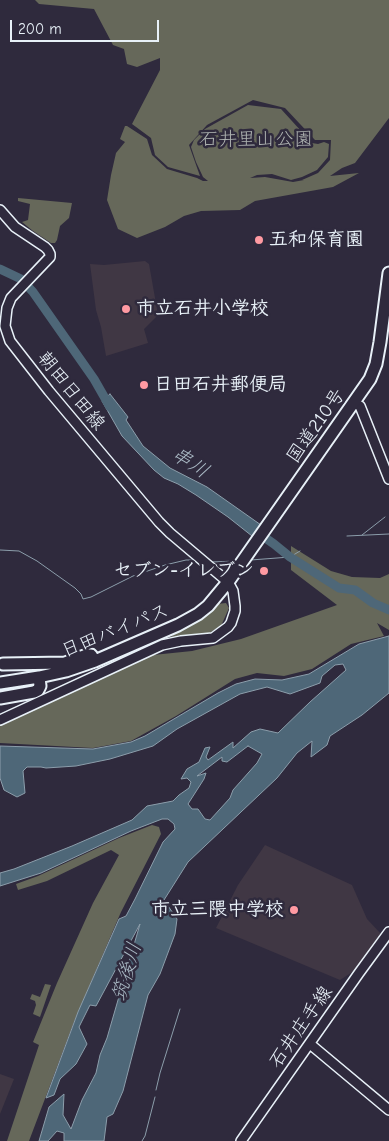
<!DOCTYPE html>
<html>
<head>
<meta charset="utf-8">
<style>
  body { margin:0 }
  #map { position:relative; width:389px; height:1141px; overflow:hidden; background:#2f2a3d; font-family:"Comic Neue",sans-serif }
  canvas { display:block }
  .scale { position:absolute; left:10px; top:20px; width:149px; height:22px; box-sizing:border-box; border:2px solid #e8f1f8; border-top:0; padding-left:6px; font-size:15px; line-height:18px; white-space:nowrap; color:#e8f1f8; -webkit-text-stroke:4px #2f2a3d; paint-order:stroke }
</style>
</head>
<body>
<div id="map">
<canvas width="389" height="1141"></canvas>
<div class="scale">200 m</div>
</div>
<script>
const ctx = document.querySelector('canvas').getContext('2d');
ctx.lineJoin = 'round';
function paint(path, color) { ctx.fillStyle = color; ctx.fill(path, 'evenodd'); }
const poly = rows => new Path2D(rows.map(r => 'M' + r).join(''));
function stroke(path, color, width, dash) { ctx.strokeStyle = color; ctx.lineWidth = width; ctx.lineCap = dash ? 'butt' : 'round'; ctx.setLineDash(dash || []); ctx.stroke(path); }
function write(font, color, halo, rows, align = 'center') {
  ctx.font = font + ' "Comic Neue","Klee One",sans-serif'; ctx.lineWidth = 5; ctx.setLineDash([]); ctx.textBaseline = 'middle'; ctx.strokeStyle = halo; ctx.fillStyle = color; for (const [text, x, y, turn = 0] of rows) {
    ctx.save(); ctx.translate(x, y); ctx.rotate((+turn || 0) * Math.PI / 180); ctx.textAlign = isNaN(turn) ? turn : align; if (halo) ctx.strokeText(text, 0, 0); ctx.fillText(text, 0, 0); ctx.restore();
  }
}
const built = poly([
  [145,261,149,264,158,315,144,329,148,343,106,356,101,327,96,310,90,264,104,265],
  [265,845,352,885,367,919,382,935,357,969,340,980,216,928,238,885],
  [0,1074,14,1079,0,1114]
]);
const green = poly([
  [35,0,389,0,389,118,355,163,342,168,330,176,359,173,333,187,255,201,240,210,201,211,184,216,165,227,137,238,118,229,107,200,111,175,116,153,125,142,120,139,125,126,127,126,147,139,152,155,167,169,197,178,203,181,208,181,203,177,196,162,191,147,194,140,205,129,248,105,281,109,312,143,318,144,324,142,329,144,328,157,317,170,302,177,291,180,272,174,257,175,250,178,265,177,293,182,304,180,302,180,318,173,330,160,331,140,315,140,285,108,253,100,207,125,189,145,200,176,168,167,155,155,151,138,132,124,160,70,160,58,137,67,127,64,124,49,113,45,94,9,39,4],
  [18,198,72,203,69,218,60,226,57,240,55,243,51,243,33,231,22,222,28,220,30,204,18,201],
  [291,546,331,571,352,577,380,578,389,574,389,630,377,623,384,636,351,644,312,669,284,676,257,673,235,679,176,716,131,741,93,748,0,743,0,725,153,655,192,651,241,639,337,605,291,570],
  [226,603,229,608,221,626,206,635,164,641,210,612,217,604],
  [152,825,159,827,161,834,121,912,74,1022,29,1141,7,1141,39,1045,33,1042,57,983,93,903,119,855,111,850,47,881,18,890,16,884,38,876,119,838],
  [45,984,51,985,40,1017,33,1014,36,1005,35,1001,30,999,32,994,40,997]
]);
const water = poly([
  [110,394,128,417,126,420,143,446,170,468,207,487,261,525,252,536,228,517,196,495,178,484,164,478,154,470,122,436,102,401,110,394],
  [389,636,389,693,362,715,330,736,327,745,311,757,312,741,297,753,277,778,188,862,164,900,177,919,175,934,160,974,148,995,123,1091,113,1114,107,1117,104,1141,64,1141,64,1133,57,1131,48,1141,39,1141,49,1107,64,1094,63,1115,71,1129,82,1100,96,1073,100,1055,107,1038,140,924,96,1006,90,1005,79,1027,87,1044,76,1064,60,1079,54,1095,46,1098,78,1012,119,919,126,916,135,899,163,842,175,829,174,824,168,819,162,819,131,831,41,873,0,886,0,873,14,869,72,846,132,820,147,806,173,801,179,795,189,788,191,782,187,778,181,779,187,769,199,762,205,748,210,747,206,757,208,760,233,742,233,748,251,732,260,729,278,733,310,702,346,670,343,664,335,665,322,676,320,683,290,694,267,687,240,694,177,729,153,746,110,759,76,766,46,768,41,767,27,767,23,771,25,793,17,797,4,790,0,778,0,746,93,749,131,742,145,736,218,693,236,684,255,679,282,680,309,674,359,644,389,636],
  [248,746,262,754,257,763,233,790,230,798,210,820,205,819,198,809,192,809,188,804,204,779,206,773,197,776,222,757,222,761,227,762,248,746]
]);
const stream = poly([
  [362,535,385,517],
  [347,536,389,534],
  [0,550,19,551,37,561,75,588,81,594,83,599,91,597,133,576,165,565,186,560,194,560],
  [251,560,290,557,300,551],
  [211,562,237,561],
  [156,1090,160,1073,180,1009],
  [142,1141,145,1136,155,1097]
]);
const river = poly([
  [0,269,21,279,33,292,94,379,110,407],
  [257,532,274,544,290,557,339,588,355,590,373,603,389,610]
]);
const secondary = poly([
  [0,210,15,227,45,247,48,250,50,254,50,257,11,298,7,308,5,326,10,341,49,391,159,522,170,533,228,582,233,591,235,606,235,611,231,623,228,627,213,638,181,641,162,645,0,720],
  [354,403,360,406,389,479],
  [310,1044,389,1110],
  [241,1141,359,973,389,932]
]);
const highway = poly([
  [3,664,65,663,87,655,91,655,95,661],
  [0,683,39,677,66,671,95,661,178,625,198,614,208,606,228,582,370,379,376,364,380,342,389,273],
  [0,698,34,692,38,690,40,686,39,677]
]);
const markers = [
  [259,240,5,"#ff9aa2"],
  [126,309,5,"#ff9aa2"],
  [144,385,5,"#ff9aa2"],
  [264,571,5,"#ff9aa2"],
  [294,910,5,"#ff9aa2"]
];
const parkNames = [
  ["石井里山公園",256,140]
];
const poiNames = [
  ["五和保育園",269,240],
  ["市立石井小学校",136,309],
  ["日田石井郵便局",154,385],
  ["セブン-イレブン",254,571,"right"],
  ["市立三隈中学校",284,910,"right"]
];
const streetNames = [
  ["朝田日田線",71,391,51],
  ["国道210号",316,426,-55],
  ["日田バイパス",115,631,-22],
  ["石井庄手線",301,1027,-55]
];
const waterNames = [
  ["串川",190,463,33],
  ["筑後川",127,972,-73]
];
paint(built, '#403744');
paint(green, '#66685a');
paint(water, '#4e6778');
stroke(water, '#8c9eab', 1);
stroke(stream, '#8c9eab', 1);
stroke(river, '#4e6778', 9);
stroke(secondary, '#e8f1f8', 12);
stroke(highway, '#e8f1f8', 15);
stroke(secondary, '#2f2a3d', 9);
stroke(highway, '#2f2a3d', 11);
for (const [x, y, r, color] of markers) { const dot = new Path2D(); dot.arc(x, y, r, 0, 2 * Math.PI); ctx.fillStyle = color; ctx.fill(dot); stroke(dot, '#2f2a3d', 2); }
write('19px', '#aeb3b1', '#2f2a3d', parkNames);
write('bold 19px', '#e8f1f8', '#2f2a3d', poiNames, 'left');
write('19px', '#e8f1f8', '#2f2a3d', streetNames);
write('italic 20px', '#aabac5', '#2f2a3d', waterNames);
</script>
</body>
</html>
